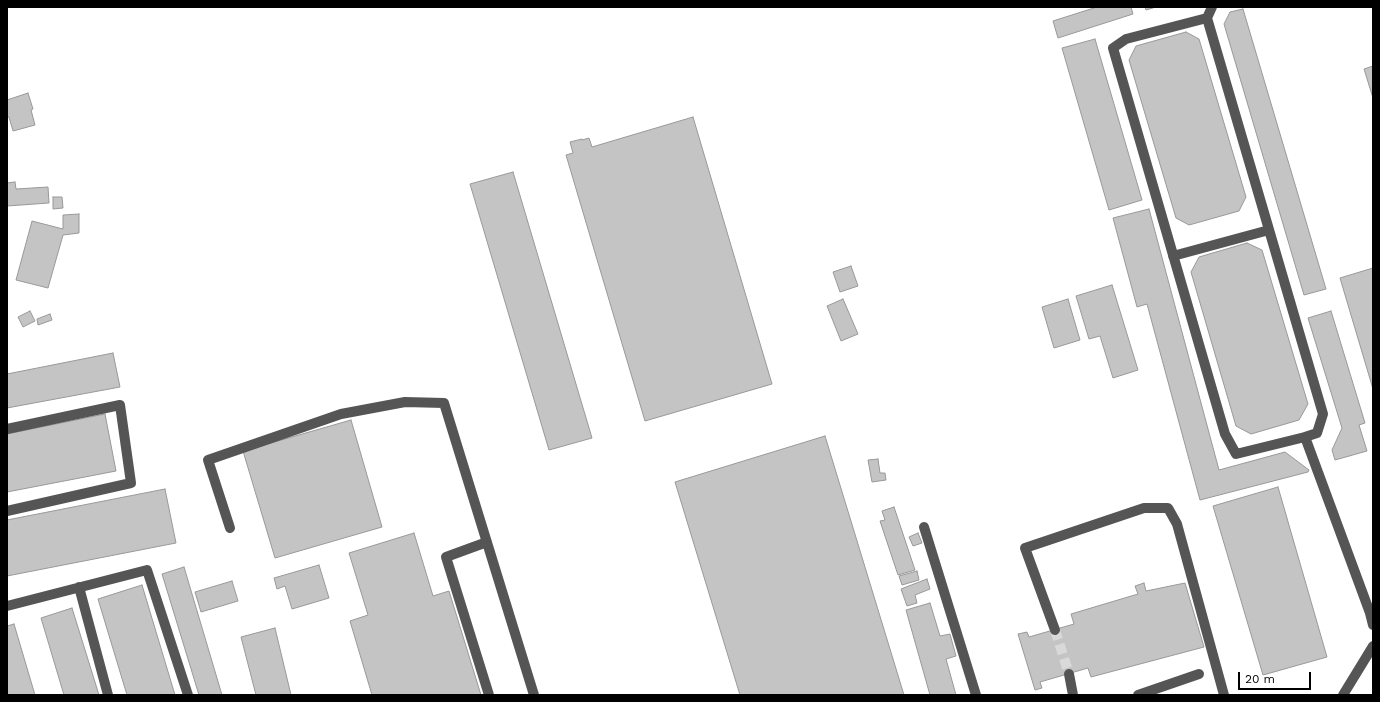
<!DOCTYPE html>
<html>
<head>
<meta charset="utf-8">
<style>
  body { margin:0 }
  #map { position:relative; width:1380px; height:702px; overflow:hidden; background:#fff; font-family:"Work Sans",sans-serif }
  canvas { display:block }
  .frame { position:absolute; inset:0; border:8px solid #000; pointer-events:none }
  .scale { position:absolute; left:1238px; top:672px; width:73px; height:18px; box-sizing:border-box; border:2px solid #000; border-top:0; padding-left:5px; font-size:12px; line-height:14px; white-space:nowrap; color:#000; -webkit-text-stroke:3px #fff; paint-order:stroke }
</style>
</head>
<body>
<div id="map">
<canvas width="1380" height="702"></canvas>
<div class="frame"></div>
<div class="scale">20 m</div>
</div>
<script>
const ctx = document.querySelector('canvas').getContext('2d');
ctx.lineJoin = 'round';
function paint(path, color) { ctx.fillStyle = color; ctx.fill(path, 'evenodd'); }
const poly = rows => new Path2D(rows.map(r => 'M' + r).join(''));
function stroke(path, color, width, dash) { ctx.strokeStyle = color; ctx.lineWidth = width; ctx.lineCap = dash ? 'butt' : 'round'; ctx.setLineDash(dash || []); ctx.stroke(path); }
const building = poly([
  [1097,7,1131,7,1133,14,1058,38,1053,21,1097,7],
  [1145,7,1156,7,1146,10,1145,7],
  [1243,9,1326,289,1304,295,1224,24,1230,12,1243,9],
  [1186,32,1199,39,1246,197,1239,211,1189,225,1176,218,1129,60,1136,46,1186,32],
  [1095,39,1142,200,1109,210,1062,48,1095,39],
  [1373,66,1373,98,1364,69,1373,66],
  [28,93,33,109,31,110,35,125,13,131,9,117,7,117,7,100,28,93],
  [693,117,772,384,645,421,566,155,573,153,570,142,582,139,582,140,589,138,592,147,693,117],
  [513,172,592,438,549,450,470,184,513,172],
  [15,182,16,189,48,187,49,203,7,206,7,183,15,182],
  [53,197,62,197,63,208,53,209,53,197],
  [1149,209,1219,470,1285,452,1309,470,1308,472,1200,500,1147,304,1137,307,1113,218,1149,209],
  [79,214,79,233,63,235,48,288,16,280,32,221,63,229,63,215,79,214],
  [1247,243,1262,250,1308,404,1299,420,1251,434,1236,426,1191,272,1199,257,1247,243],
  [851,266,858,286,840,292,833,272,851,266],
  [1373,268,1373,389,1340,278,1373,268],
  [1112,285,1138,370,1113,378,1100,336,1089,339,1076,296,1112,285],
  [843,299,858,334,841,341,827,306,843,299],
  [1068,299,1080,340,1054,348,1042,307,1068,299],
  [30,311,35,321,23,327,18,317,30,311],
  [1331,311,1365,423,1359,425,1367,451,1335,460,1332,450,1342,428,1308,318,1331,311],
  [50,314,52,320,38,325,37,319,50,314],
  [113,353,120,387,7,408,7,374,113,353],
  [105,414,116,471,7,492,7,434,105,414],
  [351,420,382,527,275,558,243,451,351,420],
  [825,436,904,695,740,695,675,482,825,436],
  [878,459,880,473,885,473,886,480,872,482,868,460,878,459],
  [1278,487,1327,657,1263,675,1213,506,1278,487],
  [165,489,176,543,7,576,7,520,165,489],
  [894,507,915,570,898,575,880,521,885,520,882,511,894,507],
  [414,533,433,596,449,591,481,695,372,695,350,621,368,615,349,553,414,533],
  [918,533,922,543,913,546,909,537,918,533],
  [319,565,329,598,292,609,285,586,277,589,274,578,319,565],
  [184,567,222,695,199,695,162,574,184,567],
  [917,571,919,580,902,585,899,576,917,571],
  [927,579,930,589,915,595,917,603,907,606,901,589,927,579],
  [232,581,238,601,201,612,195,592,232,581],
  [1144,583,1146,591,1185,583,1204,647,1091,677,1088,668,1040,682,1042,688,1035,690,1018,634,1027,632,1029,637,1074,624,1071,614,1138,594,1135,586,1144,583],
  [142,585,175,695,127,695,98,599,142,585],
  [930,603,940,636,950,634,956,656,946,659,956,695,930,695,906,610,930,603],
  [72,608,99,695,64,695,41,618,72,608],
  [14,624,35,695,7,695,7,626,14,624],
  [275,628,291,695,256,695,241,637,275,628]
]);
const minorTunnel = poly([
  [1055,630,1069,674]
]);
const minor = poly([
  [1207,18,1323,414,1317,433,1305,437,1236,454,1225,434,1113,48,1126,39,1207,18],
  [1207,18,1212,7],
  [1173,256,1269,230],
  [7,429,120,405,131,483,7,511],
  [1305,437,1370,613,1373,625],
  [924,527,976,695],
  [230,528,208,460,341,414,405,402,444,403,534,695],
  [487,542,446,557,489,695],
  [79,587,108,695],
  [7,606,147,570,188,695],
  [1055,630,1025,548,1144,508,1168,508,1177,524,1224,695],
  [1069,674,1073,695],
  [1138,695,1199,674],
  [1343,695,1373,646]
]);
paint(building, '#c4c4c4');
stroke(building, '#999', 1);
stroke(minorTunnel, '#d9d9d9', 10, [10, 5]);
stroke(minor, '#555', 10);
</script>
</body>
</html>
